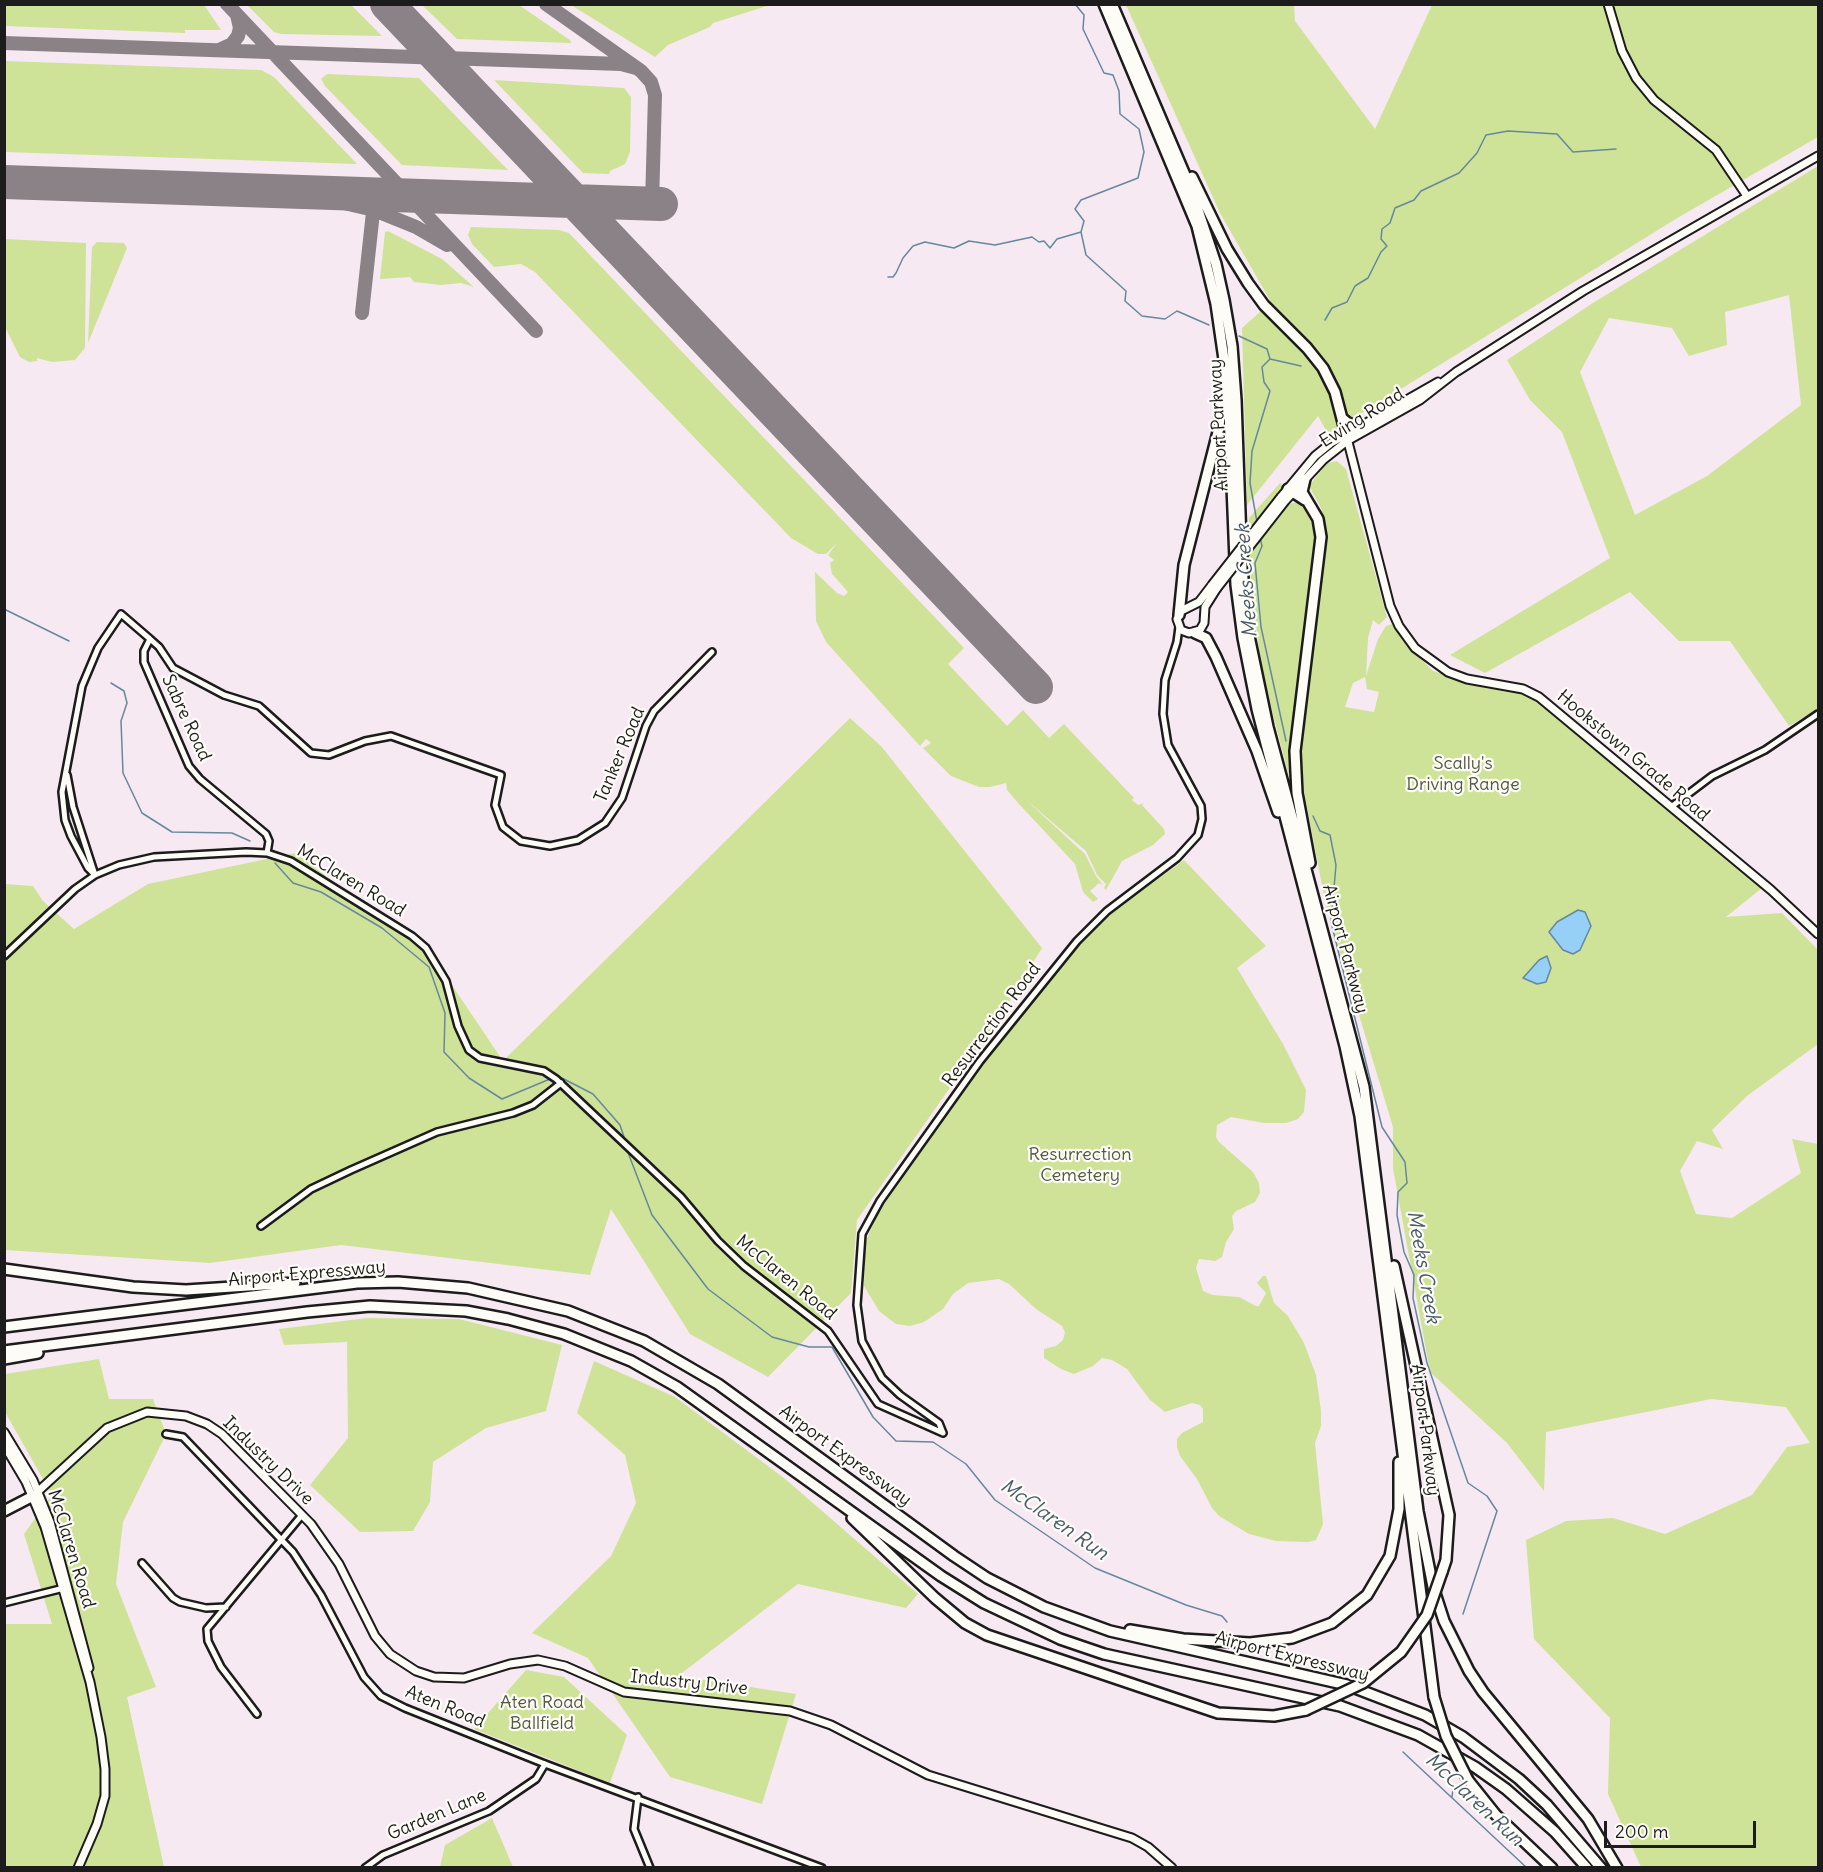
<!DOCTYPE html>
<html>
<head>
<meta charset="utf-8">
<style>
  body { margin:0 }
  #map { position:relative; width:1823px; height:1872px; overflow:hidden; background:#f7e9f1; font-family:Delius,sans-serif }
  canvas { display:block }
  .frame { position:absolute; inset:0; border:6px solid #1c1c1c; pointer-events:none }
  .scale { position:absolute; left:1604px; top:1821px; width:152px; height:27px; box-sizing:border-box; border:3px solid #1c1c1c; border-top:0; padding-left:8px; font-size:18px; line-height:21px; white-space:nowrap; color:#1c1c1c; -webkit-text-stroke:4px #fdfcf7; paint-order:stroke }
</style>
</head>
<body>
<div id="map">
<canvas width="1823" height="1872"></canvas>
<div class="frame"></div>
<div class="scale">200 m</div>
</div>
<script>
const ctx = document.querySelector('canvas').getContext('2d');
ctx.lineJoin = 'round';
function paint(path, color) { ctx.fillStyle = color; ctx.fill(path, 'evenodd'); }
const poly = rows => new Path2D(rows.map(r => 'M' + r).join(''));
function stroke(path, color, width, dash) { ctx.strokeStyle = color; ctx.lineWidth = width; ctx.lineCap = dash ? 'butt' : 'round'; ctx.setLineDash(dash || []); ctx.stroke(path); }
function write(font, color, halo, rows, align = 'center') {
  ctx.font = font + ' Delius,sans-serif'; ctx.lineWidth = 4.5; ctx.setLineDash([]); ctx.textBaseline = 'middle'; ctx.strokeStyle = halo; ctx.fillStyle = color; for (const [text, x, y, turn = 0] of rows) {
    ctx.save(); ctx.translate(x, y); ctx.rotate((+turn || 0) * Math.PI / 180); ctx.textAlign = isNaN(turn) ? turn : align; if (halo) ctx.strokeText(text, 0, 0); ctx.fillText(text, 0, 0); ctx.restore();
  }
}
const green = poly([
  [204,5,221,30,185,30,185,33,5,26,5,5],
  [247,5,351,5,382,36,281,34,274,32],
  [422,5,519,5,570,40,571,43,457,39],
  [571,5,770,5,713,23,710,27,668,45,655,57],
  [1126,5,1294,5,1295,21,1375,129,1432,5,1818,5,1818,137,1679,217,1328,434,1318,416,1247,505,1242,328,1271,302,1220,213],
  [5,61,261,70,274,77,357,164,5,152],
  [327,74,419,78,508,170,402,165,325,86,321,79],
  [494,80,624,88,631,97,630,152,625,164,610,171,609,174,583,173],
  [1818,166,1818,709,1789,726,1730,641,1679,641,1630,592,1485,673,1450,655,1610,558,1562,432,1530,400,1507,360,1596,301],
  [1789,295,1801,405,1707,476,1635,515,1580,372,1609,318,1672,328,1689,356,1727,345,1725,312],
  [471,227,559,230,569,233,964,648,948,664,1007,726,1023,710,1049,738,1064,724,1134,798,1132,800,1138,805,1144,803,1142,805,1164,829,1165,834,1153,845,1122,861,1106,890,1104,888,1106,884,1097,875,1086,851,1025,799,1085,854,1096,876,1103,885,1099,883,1090,891,1098,899,1093,902,1083,892,1075,864,1019,804,1007,790,1006,783,990,787,979,787,951,776,923,748,931,743,926,739,920,746,826,642,816,621,815,572,837,593,844,596,848,592,832,574,830,563,834,560,828,555,837,543,826,554,818,554,791,538,535,272,521,264,494,267,472,244,468,235],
  [388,231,442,259,474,287,461,283,441,285,414,282,410,277,380,279,385,232],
  [5,239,86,243,85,348,75,360,52,362,37,358,37,361,29,362,20,357,5,327],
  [97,242,124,243,127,248,88,343,92,247],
  [1337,461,1346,469,1387,617,1379,625,1373,620,1368,638,1366,676,1378,639,1386,626,1392,624,1403,641,1433,671,1485,688,1522,694,1551,709,1630,780,1762,888,1726,917,1782,913,1818,950,1818,1044,1747,1096,1712,1130,1723,1149,1697,1141,1680,1171,1696,1214,1732,1218,1801,1173,1792,1139,1818,1144,1818,1867,1641,1867,1608,1794,1610,1718,1534,1639,1526,1540,1566,1521,1613,1518,1665,1534,1752,1495,1787,1447,1810,1443,1786,1407,1711,1399,1546,1432,1544,1491,1507,1443,1430,1372,1393,1168,1393,1127,1326,906,1300,771,1304,706,1326,538,1321,508,1309,486,1327,463],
  [1365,677,1367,689,1379,692,1374,712,1345,707,1353,683],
  [1280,483,1284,487,1279,496,1290,504,1299,501,1306,509,1315,531,1316,547,1291,750,1294,796,1261,668,1249,563,1249,518],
  [850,718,881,746,1042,948,999,1018,857,1220,851,1293,768,1377,690,1334,611,1209,590,1275,341,1245,210,1263,5,1250,4,884,33,886,43,901,74,929,148,884,295,853,431,954,503,1061],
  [1184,860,1266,946,1237,968,1283,1044,1306,1090,1304,1112,1298,1119,1286,1123,1264,1123,1231,1117,1217,1125,1216,1137,1219,1142,1253,1172,1259,1183,1260,1193,1255,1202,1236,1211,1232,1216,1234,1229,1226,1242,1222,1257,1215,1261,1199,1259,1196,1268,1203,1291,1213,1295,1239,1297,1256,1306,1259,1306,1266,1293,1257,1283,1263,1276,1266,1276,1274,1303,1288,1316,1304,1343,1316,1375,1321,1411,1321,1426,1315,1443,1323,1524,1316,1540,1308,1542,1276,1541,1249,1534,1219,1516,1212,1508,1197,1479,1180,1456,1177,1447,1177,1439,1182,1433,1203,1422,1203,1409,1200,1405,1192,1403,1165,1412,1150,1400,1127,1369,1112,1360,1102,1358,1093,1366,1074,1374,1061,1369,1044,1358,1044,1349,1056,1346,1063,1340,1065,1332,1062,1326,1036,1309,1009,1284,999,1279,968,1283,953,1294,943,1309,924,1322,910,1326,896,1324,879,1311,864,1286,865,1243,878,1213,1003,1036,1071,952,1099,922],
  [367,1318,459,1319,562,1345,546,1411,486,1428,433,1462,430,1502,413,1531,360,1532,310,1485,348,1438,347,1342,284,1345,279,1329],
  [99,1359,109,1399,153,1399,166,1434,123,1522,116,1584,156,1687,127,1697,164,1867,5,1867,4,1624,52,1624,24,1534,52,1495,5,1412,5,1374],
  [594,1361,675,1397,784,1478,918,1594,906,1608,798,1584,678,1676,796,1694,762,1804,670,1777,588,1658,532,1633,611,1556,636,1503,625,1455,577,1413],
  [526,1670,564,1677,627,1735,610,1783,474,1729],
  [492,1818,513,1867,440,1867,445,1845]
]);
const water = poly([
  [1578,910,1585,912,1591,926,1580,950,1573,954,1563,950,1549,932,1557,922,1578,910],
  [1547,956,1551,968,1546,982,1537,984,1523,978,1539,960,1547,956]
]);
const stream = poly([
  [1075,4,1084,15,1083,29,1104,73,1113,75,1119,91,1120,114,1139,129,1144,152,1138,178,1081,200,1075,209,1084,221,1081,232,1086,255,1126,291,1125,301,1142,316,1165,319,1177,311,1209,325],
  [888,277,893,277,896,273,903,258,913,246,925,242,954,248,969,241,995,245,1032,237,1039,242,1044,241,1050,248,1057,239,1081,232],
  [1325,320,1332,308,1347,302,1355,286,1368,278,1381,252,1387,246,1381,239,1382,229,1390,223,1395,208,1414,200,1421,191,1459,173,1477,153,1486,135,1508,131,1557,134,1573,152,1616,149],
  [1239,336,1267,349,1270,359,1262,367,1264,382,1270,391,1252,451,1250,483,1257,522],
  [1270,359,1301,366],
  [1260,538,1262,546,1255,563,1261,627,1286,741],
  [4,609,69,641],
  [111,683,124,691,127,703,121,721,123,773,142,813,172,832,232,833,250,841],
  [1313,816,1320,831,1330,835,1336,865,1331,922,1382,1127,1405,1162,1407,1183,1398,1192,1397,1215,1404,1252,1414,1275,1413,1298,1427,1363,1468,1483,1487,1496,1497,1511,1463,1614],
  [275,863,293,883,321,892,382,928,429,967,445,1013,444,1052,469,1078,502,1099,550,1079],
  [560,1077,593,1094,620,1125,624,1137],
  [627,1150,652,1215,708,1289,772,1337,809,1347,832,1347,873,1417,896,1441,933,1442,966,1464,995,1500,1095,1568,1186,1605,1222,1616,1227,1622],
  [1403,1752,1527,1868],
  [1452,1797,1453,1789]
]);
const taxiway = poly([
  [227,4,536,331],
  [546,4,641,71,651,82,655,95,652,204],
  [4,43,621,64,636,68],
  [221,49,232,44,238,36,240,28,237,15],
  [266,191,318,197,374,210,416,227,447,245],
  [362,313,375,194]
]);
const runway = poly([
  [387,4,1036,687],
  [4,182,661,204]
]);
const street = poly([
  [150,639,159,647,173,668,224,695,259,706,311,753,329,755,365,741,391,736,501,775,495,805,503,827,521,841,550,846,578,840,605,823,622,798,646,726,654,711,712,652],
  [67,775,73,807,95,875],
  [1671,807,1712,776,1765,750,1818,714],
  [95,875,88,868,71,836,65,820,62,792,82,686,98,648,121,614,150,639,144,651,144,662,189,766,200,779,266,834,269,841,267,853],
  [4,956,75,889,95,875,119,865,154,857,246,852,267,853,291,861,412,936,426,948,446,981,458,1026,469,1050,480,1058,544,1071,556,1079,681,1197,718,1241,744,1266,828,1331,878,1404,943,1433],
  [261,1226,311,1189,351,1170,437,1132,513,1113,533,1105,561,1083],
  [943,1433,939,1423,900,1395,882,1378,862,1341,857,1305,862,1234,880,1201,980,1061,1077,941,1107,911,1177,858,1198,835,1202,819,1201,806,1168,745,1163,714,1165,680,1177,642,1179,627],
  [166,1434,183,1437,293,1552,321,1595,364,1677,381,1696,405,1708,545,1764,822,1868],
  [142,1563,173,1598,180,1602,206,1608,226,1607],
  [4,1603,64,1588],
  [257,1714,221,1667,208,1641,207,1629,302,1515],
  [638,1797,634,1829,650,1868],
  [365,1868,383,1855,489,1811,536,1779,545,1764]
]);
const secondary = poly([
  [1608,4,1622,51,1636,78,1654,100,1716,150,1747,196],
  [1346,434,1390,606,1399,626,1415,648,1448,672,1467,679,1523,689,1539,697,1771,890,1818,934],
  [1281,497,1315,456,1331,443,1438,382],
  [1285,501,1323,460,1347,441,1420,400,1456,372,1583,291,1818,156],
  [1212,585,1199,602,1181,611,1177,619,1181,630,1189,633,1200,630,1204,623,1205,607,1217,588],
  [4,1432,33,1480,50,1522,89,1668],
  [4,1445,26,1482,45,1527,90,1682,101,1737,105,1769,105,1796,97,1824,78,1868],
  [33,1496,107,1428,147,1412,186,1416,207,1424,222,1434,311,1524,339,1564,375,1636,390,1654,416,1671,434,1677,464,1678,510,1664,538,1660,565,1666,624,1692,790,1711,831,1725,928,1775,1132,1838,1148,1847,1172,1868]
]);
const highway = poly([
  [1104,4,1197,226,1216,304,1228,387,1236,585,1243,638,1257,709,1345,1046,1360,1116,1434,1697],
  [1112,4,1191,189,1216,264,1224,300,1232,346,1236,400,1242,569,1249,636,1268,727,1364,1087,1418,1511,1433,1587,1444,1621,1469,1671,1483,1692,1588,1819,1617,1868],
  [1192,177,1227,249,1248,283,1264,305,1307,348,1323,368,1335,392,1346,434],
  [1343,419,1349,424,1361,425],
  [1305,479,1302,492,1318,519,1321,537,1295,751,1297,793,1310,863],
  [1288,489,1305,500],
  [1179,615,1184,565,1219,428,1223,379],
  [1195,633,1206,638,1216,657,1257,751,1278,812],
  [1394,1266,1449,1515,1446,1560,1442,1572],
  [4,1269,133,1287,186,1290,295,1283],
  [4,1327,357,1283,398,1282,468,1288,568,1311,644,1341,718,1384,954,1556,987,1578,1044,1607,1110,1631,1347,1685,1425,1715,1463,1737,1519,1779,1547,1805,1601,1868],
  [4,1351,307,1312,370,1306,466,1311,508,1319,564,1334,631,1361,677,1387,941,1576,984,1603,1060,1639,1104,1654,1340,1706,1418,1735,1475,1767,1506,1789,1555,1832,1587,1868],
  [4,1359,38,1353],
  [4,1511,33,1496],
  [852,1518,935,1598,965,1623,987,1635,1218,1713,1274,1716,1306,1710],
  [1130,1630,1183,1639,1250,1643,1292,1638,1332,1623,1367,1595,1390,1556,1399,1509,1399,1462],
  [1468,1780,1496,1815,1552,1868]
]);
const secondaryBridge = poly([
  [1212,585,1281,497],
  [1217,588,1285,501]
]);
const highwayBridge = poly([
  [1434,1697,1446,1736,1468,1780],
  [1306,1710,1363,1683,1401,1652,1427,1615,1442,1572]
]);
const streetNames = [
  ["Ewing Road",1362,418,-32],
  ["Airport Parkway",1219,425,-93],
  ["Sabre Road",186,718,65],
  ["Tanker Road",620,755,-67],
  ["Hookstown Grade Road",1633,756,40],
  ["McClaren Road",351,881,31],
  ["Airport Parkway",1345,949,75],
  ["Resurrection Road",992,1025,-53],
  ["Airport Expressway",307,1274,-5],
  ["McClaren Road",786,1278,39],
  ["Airport Parkway",1425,1430,83],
  ["Airport Expressway",845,1456,36],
  ["Industry Drive",268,1461,44],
  ["McClaren Road",71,1549,73],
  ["Airport Expressway",1292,1657,14],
  ["Industry Drive",689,1683,6],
  ["Aten Road",445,1707,22],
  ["Garden Lane",437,1815,-23]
];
const parkNames = [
  ["Scally's",1463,764],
  ["Driving Range",1463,785],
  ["Resurrection",1080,1155],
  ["Cemetery",1080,1176],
  ["Aten Road",542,1703],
  ["Ballfield",542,1724]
];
const waterNames = [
  ["Meeks Creek",1247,581,-94],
  ["Meeks Creek",1423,1267,80],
  ["McClaren Run",1054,1520,35],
  ["McClaren Run",1474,1800,43]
];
paint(green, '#cee398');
paint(water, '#96d0f6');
stroke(water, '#65889f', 1.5);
stroke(stream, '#65889f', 1.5);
stroke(taxiway, '#8a8286', 14);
stroke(runway, '#8a8286', 34);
stroke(street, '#1c1c1c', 10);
stroke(secondary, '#1c1c1c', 11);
stroke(highway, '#1c1c1c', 14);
stroke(street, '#fdfcf7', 5);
stroke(secondary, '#fdfcf7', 7);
stroke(highway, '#fdfcf7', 9);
stroke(secondaryBridge, '#1c1c1c', 11, []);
stroke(highwayBridge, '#1c1c1c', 14, []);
stroke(secondaryBridge, '#fdfcf7', 7);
stroke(highwayBridge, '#fdfcf7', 9);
write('18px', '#1c1c1c', '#fdfcf7', streetNames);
write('18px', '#515841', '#fdfcf7', parkNames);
write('italic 20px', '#475b68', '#fdfcf7', waterNames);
</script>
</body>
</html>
